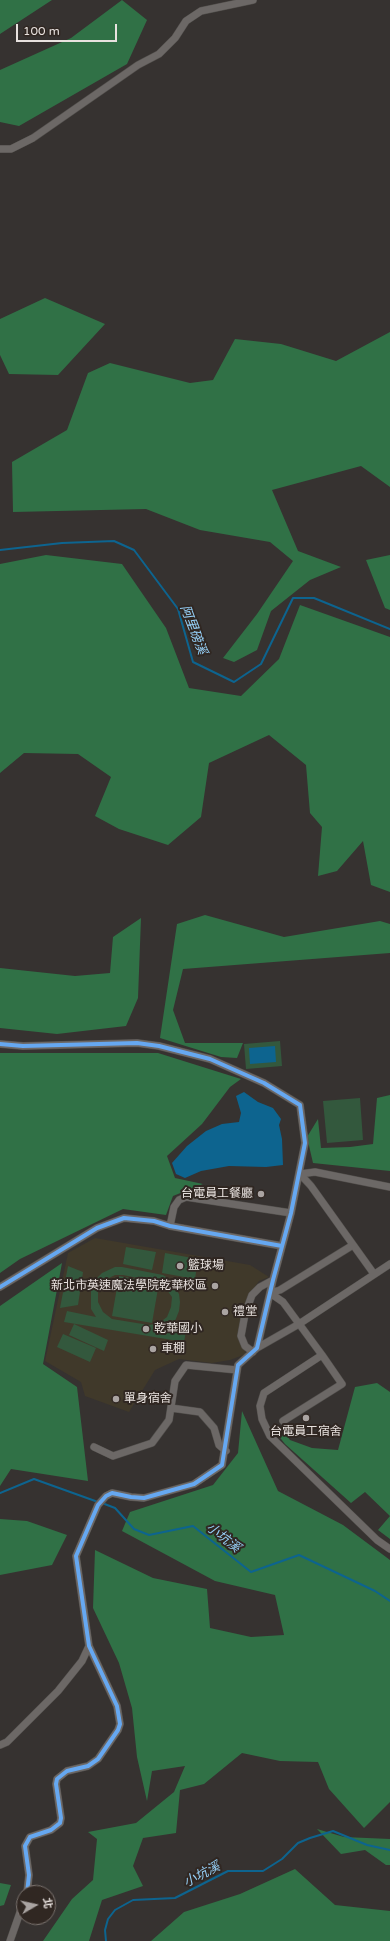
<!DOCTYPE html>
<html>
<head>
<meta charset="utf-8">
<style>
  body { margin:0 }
  #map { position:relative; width:390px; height:1941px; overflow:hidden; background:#363230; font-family:"Varela Round","Noto Sans TC",sans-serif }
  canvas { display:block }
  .north { position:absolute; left:16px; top:1885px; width:40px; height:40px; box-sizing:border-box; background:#302722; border:1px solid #7a726e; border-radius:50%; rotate:81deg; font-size:11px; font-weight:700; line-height:16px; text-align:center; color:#e8e2df }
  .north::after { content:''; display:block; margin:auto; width:14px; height:18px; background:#aaa4a2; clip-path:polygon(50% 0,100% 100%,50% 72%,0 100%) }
  .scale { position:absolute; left:16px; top:24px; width:101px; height:18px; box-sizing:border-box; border:2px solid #e8e2df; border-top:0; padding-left:5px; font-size:12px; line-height:14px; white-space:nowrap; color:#e8e2df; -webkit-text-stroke:3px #302722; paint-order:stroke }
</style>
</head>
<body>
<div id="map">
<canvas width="390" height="1941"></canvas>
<div class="north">北</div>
<div class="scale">100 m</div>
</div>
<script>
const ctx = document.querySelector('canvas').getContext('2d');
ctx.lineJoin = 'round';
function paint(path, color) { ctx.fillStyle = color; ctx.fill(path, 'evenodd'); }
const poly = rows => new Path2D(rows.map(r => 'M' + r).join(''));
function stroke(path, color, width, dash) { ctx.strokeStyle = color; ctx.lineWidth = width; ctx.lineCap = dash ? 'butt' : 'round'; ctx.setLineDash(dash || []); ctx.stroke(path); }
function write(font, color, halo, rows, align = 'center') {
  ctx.font = font + ' "Varela Round","Noto Sans TC",sans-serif'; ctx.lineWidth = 4; ctx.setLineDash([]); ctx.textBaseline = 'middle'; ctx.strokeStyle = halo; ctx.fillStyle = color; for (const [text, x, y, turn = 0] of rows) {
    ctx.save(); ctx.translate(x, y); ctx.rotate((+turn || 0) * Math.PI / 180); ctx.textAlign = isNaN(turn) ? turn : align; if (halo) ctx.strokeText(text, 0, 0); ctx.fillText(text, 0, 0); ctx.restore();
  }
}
const education = poly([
  [95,1238,250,1265,269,1277,259,1281,249,1295,239,1336,246,1354,230,1360,212,1363,179,1359,155,1370,129,1412,85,1396,81,1382,45,1361,68,1253]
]);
const green = poly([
  [280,1041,282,1066,246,1069,244,1044],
  [360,1098,363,1140,327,1143,323,1101],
  [126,1247,156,1252,152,1270,123,1264],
  [165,1253,198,1259,195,1279,162,1273],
  [68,1266,83,1272,78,1305,60,1308],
  [115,1267,122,1267,163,1275,169,1279,179,1294,180,1302,179,1311,175,1321,168,1327,186,1331,184,1342,64,1322,67,1311,96,1317,91,1309,91,1288,96,1279,102,1273],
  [115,1275,123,1275,162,1283,172,1297,171,1307,167,1317,159,1323,149,1325,112,1319,103,1312,98,1302,98,1291,107,1279],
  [119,1276,159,1283,152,1323,112,1316],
  [74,1324,108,1340,104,1351,69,1335],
  [63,1334,96,1348,90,1362,57,1347]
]);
const forest = poly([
  [0,0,52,0,0,34],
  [122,0,147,20,127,64,19,126,0,122,0,70,71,38],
  [45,298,105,324,58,375,9,374,0,355,0,319],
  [390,332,390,487,361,466,272,490,298,551,341,567,310,580,271,611,257,650,234,662,223,658,257,614,293,561,270,542,200,530,146,509,13,512,12,462,67,430,88,373,110,363,190,383,213,380,235,339,281,344,336,361],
  [46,555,122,564,166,628,189,688,241,696,279,659,300,605,390,637,390,892,371,885,363,841,337,871,318,876,322,827,310,813,306,765,269,735,209,763,201,817,168,845,119,829,95,816,111,777,78,754,24,753,0,773,0,564],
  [390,555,390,610,385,608,366,560],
  [205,915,284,937,380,921,390,924,390,953,183,969,173,1010,185,1043,243,1043,237,1058,221,1057,160,1038,177,924],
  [141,918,138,998,126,1026,57,1034,0,1028,0,968,75,976,110,973,113,937],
  [0,1053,158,1053,241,1079,230,1087,202,1124,167,1156,175,1178,203,1184,173,1196,166,1215,123,1209,20,1259,0,1273],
  [390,1095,390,1171,313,1163,307,1137,318,1119,321,1148,350,1147,373,1144,377,1098],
  [62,1263,43,1364,77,1387,88,1481,11,1469,0,1486,0,1306],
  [377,1383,390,1392,390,1539,378,1530,390,1516,365,1492,351,1503,285,1444,274,1430,281,1428,290,1440,312,1448,338,1450,355,1387],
  [242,1411,278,1491,343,1525,390,1560,390,1802,364,1828,329,1789,318,1762,280,1761,242,1753,204,1784,180,1790,176,1833,143,1838,133,1866,143,1886,102,1900,89,1941,43,1941,72,1899,93,1880,97,1839,88,1832,136,1823,174,1792,185,1766,152,1771,147,1801,137,1757,132,1708,119,1663,93,1608,95,1550,153,1578,207,1589,210,1628,251,1637,284,1635,275,1595,215,1581,122,1531,130,1512,213,1485,238,1453],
  [0,1519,27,1521,67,1535,52,1565,0,1575],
  [317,1829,344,1837,390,1839,390,1865,386,1865,365,1850,341,1854],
  [295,1869,335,1905,390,1911,390,1941,151,1941,184,1912,240,1894],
  [0,1883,11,1885,4,1905,0,1906]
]);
const water = poly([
  [275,1046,276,1062,250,1064,249,1048],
  [244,1092,258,1102,273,1108,281,1119,279,1125,282,1139,283,1165,266,1167,229,1166,201,1171,185,1178,176,1174,172,1163,187,1146,206,1131,222,1124,239,1122,241,1113,236,1096]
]);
const stream = poly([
  [0,550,62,543,114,541,134,550,178,609,193,662,234,682,261,664,293,598,314,598,390,629],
  [0,1493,34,1479,98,1502],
  [102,1503,115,1508,134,1529,149,1535,193,1526,251,1572,299,1555,375,1591,390,1601],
  [106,1941,105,1930,108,1919,115,1910,133,1900,175,1898,228,1871,263,1871,282,1859,298,1843,310,1838,333,1831,367,1845,390,1850]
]);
const minor = poly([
  [0,149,11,149,33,138,138,65,159,54,175,38,186,21,201,11,253,0],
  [0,1044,23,1046,137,1043,159,1046,210,1059,264,1083,300,1105,305,1143,291,1213,273,1280,257,1348,238,1365,222,1465,194,1484,144,1498,131,1497,112,1493,106,1496,98,1505,76,1556,89,1646,117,1706,120,1724,118,1730,98,1759,88,1766,67,1771,57,1779,56,1784,61,1818,60,1823,51,1830,30,1837,25,1846,29,1875,27,1893],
  [300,1174,311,1186,374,1274],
  [300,1174,315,1172,390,1187],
  [170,1226,174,1207,179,1200,186,1197,291,1213],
  [0,1287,97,1228,124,1218,154,1221,170,1226,282,1246],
  [270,1293,283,1302,322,1355,264,1393,260,1406,262,1419,270,1436,377,1540,390,1549],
  [270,1293,280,1290,353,1245],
  [257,1348,299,1324,390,1264],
  [253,1352,245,1346,241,1336,245,1314,252,1295,260,1287,273,1280],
  [171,1408,200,1412,214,1428,219,1445,226,1451],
  [283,1421,342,1384,322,1355],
  [94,1447,113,1456,152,1443,169,1420,175,1381,186,1365,237,1370],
  [0,1745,7,1742,58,1691,82,1661,89,1646],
  [10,1941,24,1901]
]);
const cycleway = poly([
  [0,1044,23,1046,137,1043,159,1046,210,1059,264,1083,300,1105,305,1143,291,1213,273,1280,257,1348,238,1365,222,1465,194,1484,144,1498,131,1497,112,1493,106,1496,98,1505,76,1556,89,1646,117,1706,120,1724,118,1730,98,1759,88,1766,67,1771,57,1779,56,1784,61,1818,60,1823,51,1830,30,1837,25,1846,29,1875,27,1893],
  [0,1287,97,1228,124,1218,154,1221,170,1226,282,1246]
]);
const markers = [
  [261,1194,4,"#aaa4a2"],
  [180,1266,4,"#aaa4a2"],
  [215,1286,4,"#aaa4a2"],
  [225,1312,4,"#aaa4a2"],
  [146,1329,4,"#aaa4a2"],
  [153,1349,4,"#aaa4a2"],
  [116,1399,4,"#aaa4a2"],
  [306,1418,4,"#aaa4a2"]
];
const poiNames = [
  ["台電員工餐廳",253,1194,"right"],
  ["籃球場",188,1266],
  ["新北市英速魔法學院乾華校區",207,1286,"right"],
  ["禮堂",233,1312],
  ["乾華國小",154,1329],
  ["車棚",161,1349],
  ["單身宿舍",124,1399],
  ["台電員工宿舍",306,1432,"center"]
];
const waterNames = [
  ["阿里磅溪",193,630,69],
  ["小坑溪",223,1538,38],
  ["小坑溪",202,1875,-27]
];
paint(education, '#40392a');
paint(green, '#33583d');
paint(forest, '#307146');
paint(water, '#0d648f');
stroke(stream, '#0d648f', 2);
stroke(minor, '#524f4c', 8);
stroke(minor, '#6c6866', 7);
stroke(cycleway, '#66a8f1', 4);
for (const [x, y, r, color] of markers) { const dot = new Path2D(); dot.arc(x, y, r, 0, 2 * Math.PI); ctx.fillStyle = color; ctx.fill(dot); stroke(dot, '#302722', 1.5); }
write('12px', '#e8e2df', '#302722', poiNames, 'left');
write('italic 13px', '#96d1f9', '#302722', waterNames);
</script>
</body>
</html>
